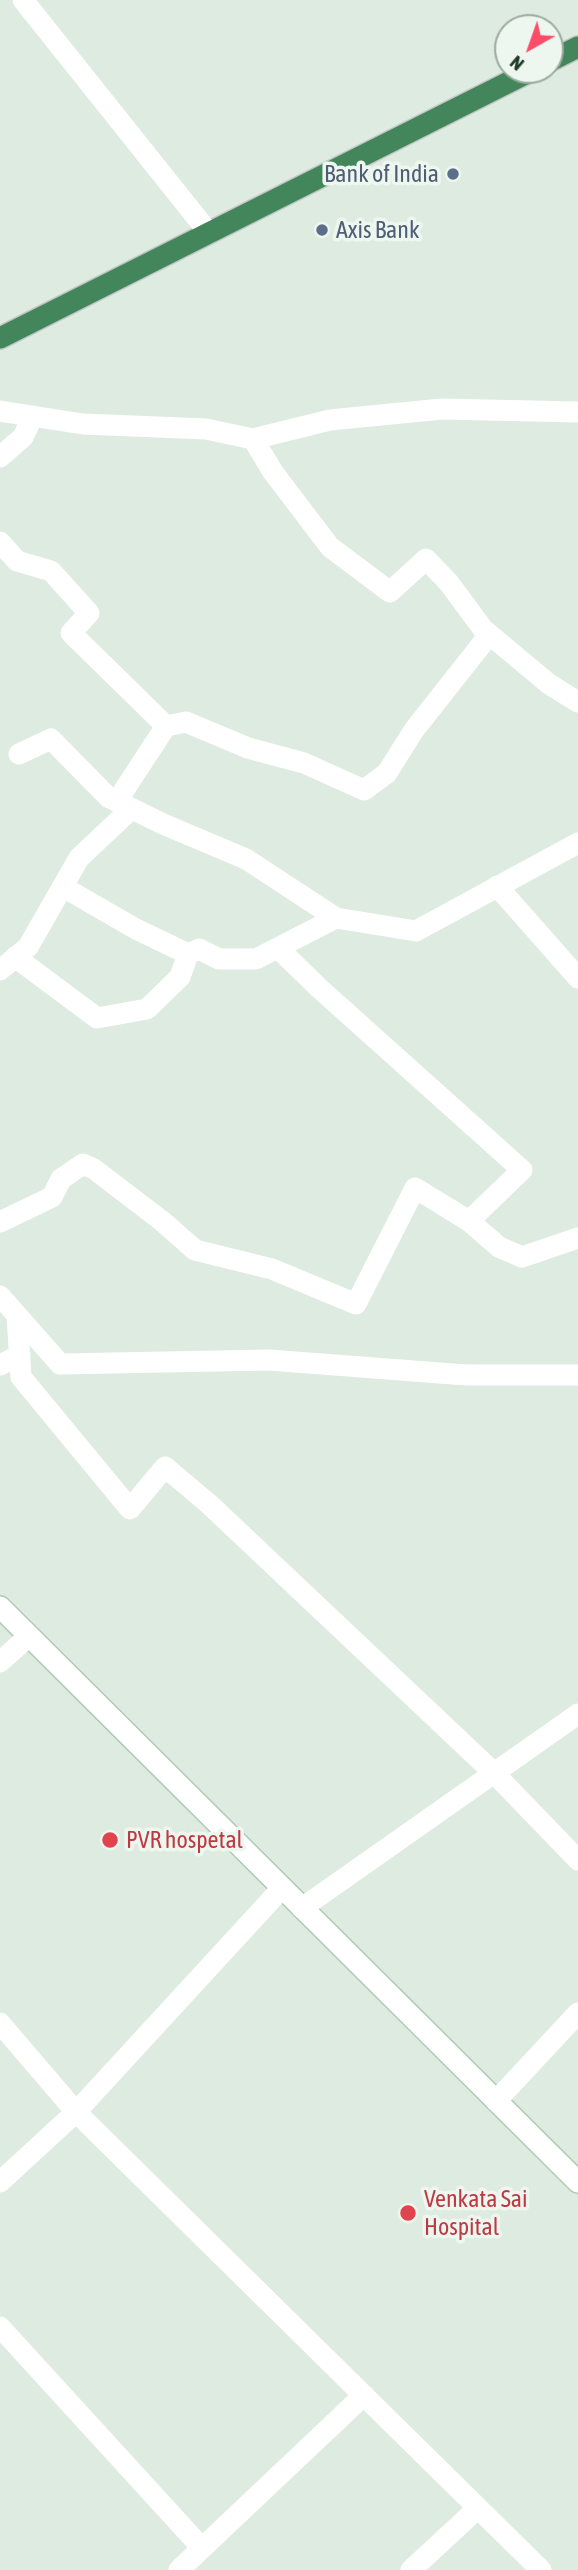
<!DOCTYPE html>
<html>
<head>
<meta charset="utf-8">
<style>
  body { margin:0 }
  #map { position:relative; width:578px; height:2570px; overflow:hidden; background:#deebe0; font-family:"Asap Condensed",sans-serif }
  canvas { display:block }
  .north { position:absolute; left:494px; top:14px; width:70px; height:70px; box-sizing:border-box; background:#eef7ef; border:2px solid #9bac9f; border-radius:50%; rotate:220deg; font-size:19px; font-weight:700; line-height:28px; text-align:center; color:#1e3b28 }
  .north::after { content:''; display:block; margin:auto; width:24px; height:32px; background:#fb4c68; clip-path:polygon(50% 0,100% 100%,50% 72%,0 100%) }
</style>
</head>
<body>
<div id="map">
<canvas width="578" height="2570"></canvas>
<div class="north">N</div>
</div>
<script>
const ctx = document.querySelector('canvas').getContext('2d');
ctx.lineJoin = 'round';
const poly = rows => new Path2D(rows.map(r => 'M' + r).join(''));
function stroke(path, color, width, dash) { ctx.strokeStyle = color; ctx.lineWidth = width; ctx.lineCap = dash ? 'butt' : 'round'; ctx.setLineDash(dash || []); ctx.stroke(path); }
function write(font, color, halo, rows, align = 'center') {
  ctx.font = font + ' "Asap Condensed",sans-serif'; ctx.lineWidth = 7; ctx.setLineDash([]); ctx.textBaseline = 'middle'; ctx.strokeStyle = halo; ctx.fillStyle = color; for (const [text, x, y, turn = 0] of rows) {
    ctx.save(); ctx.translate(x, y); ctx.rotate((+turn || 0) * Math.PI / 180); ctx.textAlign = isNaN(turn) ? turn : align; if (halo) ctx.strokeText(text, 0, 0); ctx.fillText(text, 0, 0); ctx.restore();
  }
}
const minor = poly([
  [23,0,209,233],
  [0,411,83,424,206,429,253,439,330,420,442,409,578,412],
  [253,439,273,472,330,547,390,592,426,559,449,583,483,629,549,684,578,702],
  [0,457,23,437,33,416],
  [0,542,17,561,51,571,89,613,71,633,166,726,117,801],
  [166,726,186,722,248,748,304,763,364,790,387,773,414,730,489,635],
  [19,754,51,739,108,797,163,824,246,859,336,918,416,931,578,843],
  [497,886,578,978],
  [279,949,319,988,522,1170,469,1221],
  [188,954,199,949,219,959,256,959,336,918],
  [15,957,97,1018,147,1009,180,977,188,954,136,929,63,887],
  [0,970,28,947,79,858,131,809],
  [0,1222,52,1197,61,1179,83,1164,94,1169,162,1221,195,1250,272,1269,356,1304,415,1188,469,1221,499,1247,522,1257,578,1238],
  [0,1296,60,1364,269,1360,466,1375,578,1375],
  [17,1316,21,1377,130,1509,165,1467,209,1504,494,1773,578,1860],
  [0,1365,20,1355],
  [0,1662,29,1636],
  [282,1888,76,2112,541,2570],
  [0,2023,76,2112,0,2182],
  [496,2101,578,2013],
  [0,2327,202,2548],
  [179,2570,364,2395],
  [411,2570,478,2508]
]);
const tertiary = poly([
  [302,1908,578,1714]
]);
const secondary = poly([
  [0,1607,578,2182]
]);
const trunk = poly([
  [550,61,578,47],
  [0,338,533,70]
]);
const markers = [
  [453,174,7,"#5c6f8a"],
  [322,230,7,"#5c6f8a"],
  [110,1840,9,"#e0444e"],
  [408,2213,9,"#e0444e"]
];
const serviceNames = [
  ["Bank of India",439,174],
  ["Axis Bank",336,230,"left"]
];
const healthNames = [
  ["PVR hospetal",126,1840],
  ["Venkata Sai",424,2199],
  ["Hospital",424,2227]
];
stroke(secondary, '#b0cbb6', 24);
stroke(trunk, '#c0c8c3', 24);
stroke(minor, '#fff', 21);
stroke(tertiary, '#fff', 21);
stroke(secondary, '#fff', 21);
stroke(trunk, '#44865c', 21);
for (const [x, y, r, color] of markers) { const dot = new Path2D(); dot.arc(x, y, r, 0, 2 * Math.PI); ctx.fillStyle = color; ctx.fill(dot); stroke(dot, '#eef7ef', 2.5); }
write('24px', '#4e5e75', '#eef7ef', serviceNames, 'right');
write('24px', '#be3a42', '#eef7ef', healthNames, 'left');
</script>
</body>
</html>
